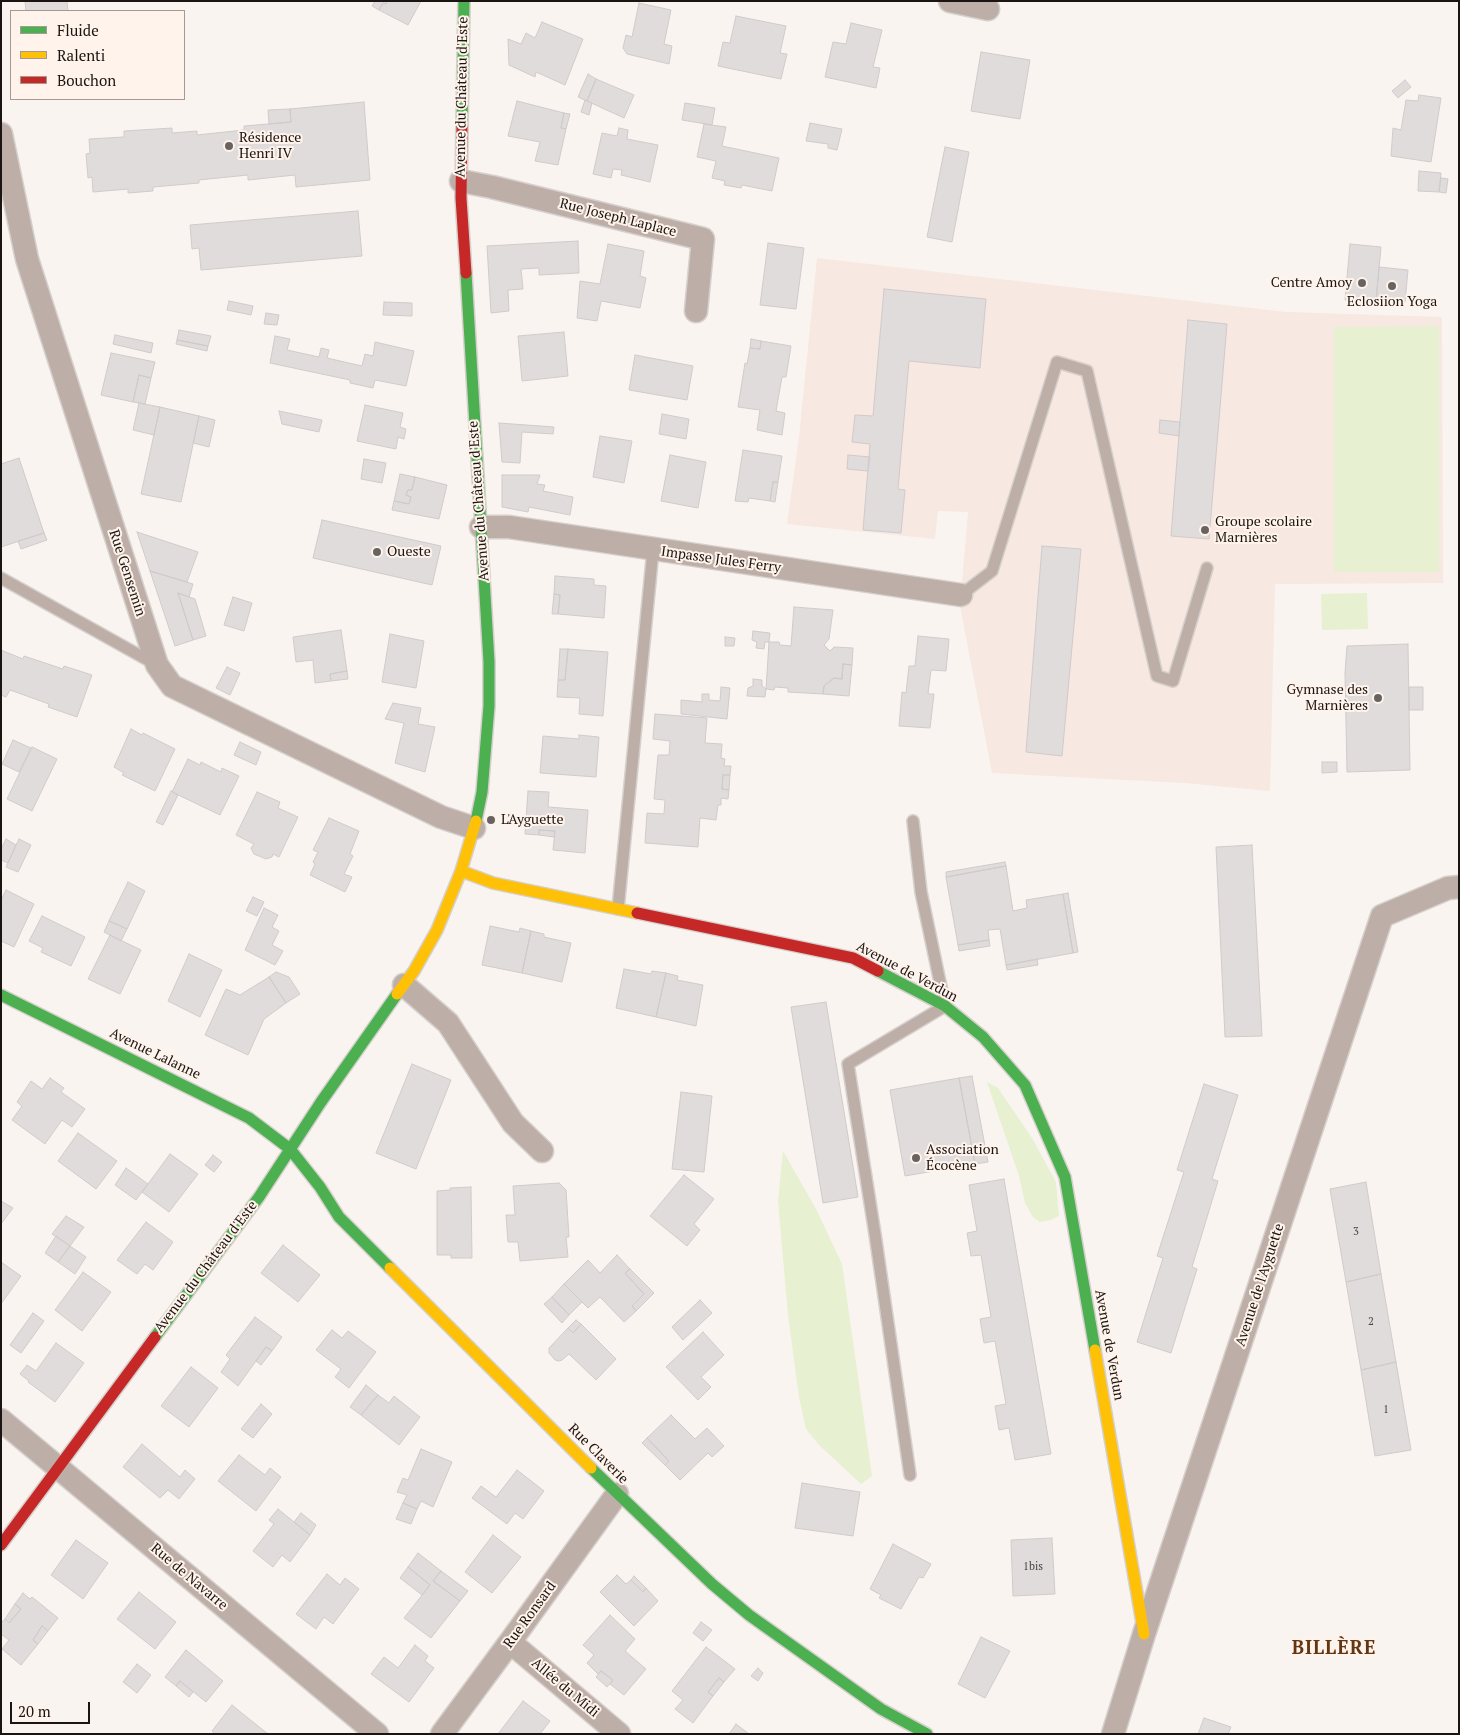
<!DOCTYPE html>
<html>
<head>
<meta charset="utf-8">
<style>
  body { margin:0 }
  #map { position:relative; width:1460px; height:1735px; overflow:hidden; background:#faf4f0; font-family:"PT Serif",serif }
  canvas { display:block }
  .frame { position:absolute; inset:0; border:2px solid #1a1512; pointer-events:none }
  .legend { position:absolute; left:10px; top:10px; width:175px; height:90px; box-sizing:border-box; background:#fff3eb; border:1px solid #a39a94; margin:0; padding:6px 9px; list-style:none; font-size:15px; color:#1a1512 }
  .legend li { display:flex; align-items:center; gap:10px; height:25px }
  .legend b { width:25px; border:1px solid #a39a94 }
  .scale { position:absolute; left:10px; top:1702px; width:80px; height:22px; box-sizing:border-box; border:2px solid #1a1512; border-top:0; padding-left:6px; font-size:15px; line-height:18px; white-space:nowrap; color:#1a1512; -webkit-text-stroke:4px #fff3eb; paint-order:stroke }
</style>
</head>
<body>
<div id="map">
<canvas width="1460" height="1735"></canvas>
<div class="frame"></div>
<ul class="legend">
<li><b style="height:6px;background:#4caf50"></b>Fluide</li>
<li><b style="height:6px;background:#ffc107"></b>Ralenti</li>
<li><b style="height:6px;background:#c62828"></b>Bouchon</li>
</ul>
<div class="scale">20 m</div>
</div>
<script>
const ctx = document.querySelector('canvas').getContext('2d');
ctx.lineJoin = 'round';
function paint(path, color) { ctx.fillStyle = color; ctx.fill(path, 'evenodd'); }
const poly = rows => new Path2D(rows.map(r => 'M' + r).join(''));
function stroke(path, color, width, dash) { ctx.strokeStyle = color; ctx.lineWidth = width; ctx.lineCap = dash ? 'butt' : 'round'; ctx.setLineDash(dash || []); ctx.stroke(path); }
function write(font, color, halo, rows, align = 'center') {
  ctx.font = font + ' "PT Serif",serif'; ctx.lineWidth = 4; ctx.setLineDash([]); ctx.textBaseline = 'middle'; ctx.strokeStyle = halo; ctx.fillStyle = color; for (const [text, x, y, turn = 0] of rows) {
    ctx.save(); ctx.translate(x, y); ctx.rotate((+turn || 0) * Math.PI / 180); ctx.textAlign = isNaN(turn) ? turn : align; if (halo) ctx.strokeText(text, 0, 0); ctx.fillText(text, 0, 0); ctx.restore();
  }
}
const education = poly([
  [817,258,1286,312,1442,317,1443,583,1275,584,1270,791,1184,783,992,773,960,606,968,512,938,511,935,539,787,524,799,437]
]);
const green = poly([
  [1439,326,1439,572,1334,572,1334,327],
  [1367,593,1368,629,1322,630,1321,594],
  [987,1082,998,1088,1032,1138,1056,1182,1059,1216,1050,1220,1040,1222,1033,1217,1025,1203,1019,1176],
  [783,1151,816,1209,842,1264,872,1476,861,1484,819,1445,806,1429,799,1397,788,1315,778,1201]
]);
const building = poly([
  [25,1,67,1,68,11,26,11,25,1],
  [375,1,387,1,386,4,383,3,379,10,372,6,375,1],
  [387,1,421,1,408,25,379,10,383,3,386,4,387,1],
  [639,3,671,10,664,44,672,46,669,64,627,54,623,48,626,35,632,37,639,3],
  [736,16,786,26,780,53,787,54,781,79,718,66,723,42,730,43,736,16],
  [542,22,583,39,565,85,536,72,535,77,509,65,508,39,521,44,526,33,535,38,542,22],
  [851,23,882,30,873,67,880,68,876,88,825,77,833,42,846,44,851,23],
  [981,52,1030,60,1020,119,971,111,981,52],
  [588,74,596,79,587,101,578,97,588,74],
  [596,79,634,95,624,118,587,101,596,79],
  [1405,80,1411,87,1398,98,1392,91,1405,80],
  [1419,95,1441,98,1431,162,1391,156,1393,128,1401,130,1406,100,1418,101,1419,95],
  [585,100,592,103,589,115,581,112,585,100],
  [517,101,564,113,561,128,566,129,558,165,535,161,540,142,508,136,517,101],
  [364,102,370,180,296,187,295,175,248,180,248,175,199,180,199,183,153,187,153,191,128,193,128,189,93,192,92,177,88,178,86,154,90,153,89,139,124,137,124,131,172,128,172,133,197,131,197,135,244,130,244,126,291,122,290,109,364,102],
  [685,103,715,108,712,125,682,120,685,103],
  [290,109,291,122,269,124,268,110,290,109],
  [564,113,570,114,566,129,561,128,564,113],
  [810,123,842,129,837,150,828,148,828,144,806,141,810,123],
  [704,124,726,127,722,146,779,158,772,191,742,185,741,188,724,185,725,181,712,178,716,161,697,157,704,124],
  [619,128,628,130,627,139,658,145,650,182,621,175,622,170,613,169,611,178,593,174,602,133,617,136,619,128],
  [945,147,969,152,952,242,927,237,945,147],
  [1419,171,1441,173,1439,192,1418,191,1419,171],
  [1441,178,1448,179,1446,193,1439,192,1441,178],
  [358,211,362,256,201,270,199,248,192,249,190,225,358,211],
  [578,241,579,273,539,275,539,268,521,269,523,289,508,290,509,311,491,313,487,246,578,241],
  [768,243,804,248,796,309,760,305,768,243],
  [608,244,644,251,640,276,646,278,640,308,601,301,597,321,577,318,580,281,600,284,608,244],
  [1350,244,1381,247,1376,301,1345,300,1350,244],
  [1379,267,1408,270,1405,302,1376,301,1379,267],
  [884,289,986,299,980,368,909,361,898,489,905,490,901,533,863,530,870,444,852,442,855,415,873,416,884,289],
  [229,301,253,306,251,315,227,310,229,301],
  [384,302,412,303,412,316,383,315,384,302],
  [266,313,279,315,277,325,264,324,266,313],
  [1188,320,1227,324,1209,539,1171,536,1188,320],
  [179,330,211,336,208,346,177,340,179,330],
  [564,332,568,376,522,381,518,336,564,332],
  [115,335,153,343,151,353,113,344,115,335],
  [275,336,290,339,287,350,319,357,321,348,329,350,327,358,362,366,365,354,373,356,375,342,414,351,406,386,375,380,373,388,350,383,350,380,270,363,275,336],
  [751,339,761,341,760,349,750,348,751,339],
  [177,340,208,346,207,351,176,344,177,340],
  [761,341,791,346,786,377,782,377,776,411,785,413,782,435,757,430,760,410,738,407,745,363,747,364,750,348,760,349,761,341],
  [111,353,155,362,151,378,139,375,133,402,101,395,111,353],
  [635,355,693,366,687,400,629,390,635,355],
  [139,375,151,378,145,404,133,402,139,375],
  [139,403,160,407,154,435,133,430,139,403],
  [365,405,403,413,400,427,406,429,404,439,398,437,396,449,357,441,365,405],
  [160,407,199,416,181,502,141,494,160,407],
  [279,411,322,420,319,432,282,424,279,411],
  [662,414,689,419,686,439,659,434,662,414],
  [199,416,215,420,209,447,193,443,199,416],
  [1160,420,1180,422,1179,436,1159,433,1160,420],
  [499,423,554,427,553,434,522,432,520,463,502,462,499,423],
  [600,436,632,441,624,483,593,477,600,436],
  [743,450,782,456,778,482,773,482,770,501,749,498,748,502,735,501,743,450],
  [670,455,706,462,698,508,661,501,670,455],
  [848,455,870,457,868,471,847,469,848,455],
  [19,458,44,533,1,547,1,464,19,458],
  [364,459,386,463,382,483,361,479,364,459],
  [400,474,415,477,412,490,408,490,406,495,411,497,409,504,394,501,400,474],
  [502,475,540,475,537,484,545,485,543,491,573,497,570,515,529,507,528,512,502,507,502,475],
  [415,477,447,485,439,519,392,510,394,501,409,504,411,497,406,495,408,490,412,490,415,477],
  [773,482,778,482,775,502,770,501,773,482],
  [322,520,441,546,432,585,313,558,322,520],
  [137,532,198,552,187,582,150,571,137,532],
  [44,533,47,540,21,549,18,541,44,533],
  [1042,546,1081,549,1062,756,1026,752,1042,546],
  [150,571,193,584,189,597,178,593,193,640,175,646,150,571],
  [555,576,594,579,594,585,606,586,604,618,558,614,560,595,554,594,555,576],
  [178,593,195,599,206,636,193,640,178,593],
  [554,594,560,595,558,614,552,614,554,594],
  [233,597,252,603,244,631,224,625,233,597],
  [794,607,833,610,829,639,824,645,830,651,834,647,853,648,852,665,843,664,842,679,834,678,824,686,823,694,788,692,788,688,775,687,774,690,766,689,769,642,779,642,780,645,791,646,794,607],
  [341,630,347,671,330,674,331,681,315,683,313,660,296,662,293,637,341,630],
  [753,631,770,633,769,642,765,642,764,649,756,648,757,642,752,640,753,631],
  [390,634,424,641,416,688,382,682,390,634],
  [918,636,949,639,946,671,931,670,928,694,934,694,930,728,899,726,902,692,906,693,909,666,915,666,918,636],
  [725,637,735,638,734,646,725,646,725,637],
  [1408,644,1410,770,1347,772,1345,673,1347,646,1408,644],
  [560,649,568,649,565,680,558,680,560,649],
  [568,649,608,652,603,716,579,714,580,698,557,697,558,680,565,680,568,649],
  [1,650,23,659,24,656,63,669,64,666,92,675,77,717,48,707,49,704,10,690,6,697,1,695,1,650],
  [843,664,852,665,849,696,823,694,824,686,834,678,842,679,843,664],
  [227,667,240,673,230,695,216,688,227,667],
  [347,671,348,679,331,681,330,674,347,671],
  [753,679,762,680,762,686,766,689,765,697,747,696,748,688,753,686,753,679],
  [721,687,730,688,727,719,681,714,681,700,702,702,702,694,709,694,709,700,720,701,721,687],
  [1409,687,1423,687,1423,710,1409,710,1409,687],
  [393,703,421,708,418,724,435,727,425,772,395,763,404,723,385,719,393,703],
  [655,714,707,718,705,743,722,744,721,758,725,759,724,766,731,766,730,775,723,775,722,789,729,790,728,799,721,798,721,805,718,805,716,820,700,818,698,847,645,843,647,813,664,814,665,800,654,799,658,755,669,755,670,741,653,739,655,714],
  [131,729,142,735,143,733,175,749,155,791,122,775,124,773,114,767,131,729],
  [579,735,599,737,596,777,540,773,543,736,579,739,579,735],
  [13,740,31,748,19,772,2,764,13,740],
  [240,742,261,752,256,765,234,755,240,742],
  [32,747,57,759,32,811,7,799,32,747],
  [188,759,200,765,201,762,221,772,222,768,239,776,220,815,172,792,188,759],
  [1322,762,1337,762,1337,772,1322,773,1322,762],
  [723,775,730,775,729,790,722,789,723,775],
  [171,791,178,795,163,825,156,822,171,791],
  [528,791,549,792,548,807,588,810,585,853,553,850,555,831,539,830,539,835,525,834,528,791],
  [257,792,280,802,278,808,298,817,279,857,273,854,272,857,266,859,254,854,251,848,254,844,236,835,257,792],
  [329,818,359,831,350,854,353,856,344,874,352,877,345,892,310,875,315,864,313,862,318,852,313,850,329,818],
  [539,830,555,831,554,837,539,835,539,830],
  [6,839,16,845,8,863,1,860,1,849,6,839],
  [19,839,31,845,18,872,6,867,19,839],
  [1252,845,1262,1036,1225,1037,1216,847,1252,845],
  [1005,862,1006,866,946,877,946,872,1005,862],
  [1006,866,1013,911,1027,908,1026,900,1063,894,1073,953,1006,965,1000,929,988,930,989,940,958,945,946,877,1006,866],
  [128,882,145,891,127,929,109,921,128,882],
  [6,890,34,904,14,947,1,941,1,900,6,890],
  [1068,893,1078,952,1073,953,1063,894,1068,893],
  [253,897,264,902,257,916,246,911,253,897],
  [264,908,278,915,272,927,279,931,272,945,283,951,275,965,245,950,264,908],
  [42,916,85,937,71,966,41,952,43,948,29,941,42,916],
  [109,921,127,929,121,941,104,932,109,921],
  [490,926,519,932,520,928,531,931,522,973,482,965,490,926],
  [531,931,544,934,544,937,571,943,562,982,522,973,531,931],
  [110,935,141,950,120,994,88,979,110,935],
  [989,940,990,946,959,951,958,945,989,940],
  [189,954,222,970,200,1017,168,1001,189,954],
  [1037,959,1038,965,1007,970,1006,965,1037,959],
  [624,969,651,974,652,971,666,973,656,1017,616,1008,624,969],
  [276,972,289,977,300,994,286,1003,269,977,276,972],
  [666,973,678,976,677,980,703,985,696,1026,656,1017,666,973],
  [269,977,286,1003,264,1019,248,1055,205,1035,226,989,240,995,269,977],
  [826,1002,858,1197,823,1203,791,1007,826,1002],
  [412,1064,451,1080,416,1169,376,1153,412,1064],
  [972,1076,988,1162,975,1164,959,1078,972,1076],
  [50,1078,64,1088,61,1092,85,1109,72,1127,62,1120,45,1144,12,1120,22,1106,17,1102,31,1081,42,1089,50,1078],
  [959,1078,975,1164,905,1176,890,1090,959,1078],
  [1204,1084,1238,1095,1212,1179,1218,1181,1192,1267,1197,1269,1171,1353,1137,1342,1163,1258,1157,1256,1184,1172,1177,1170,1204,1084],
  [681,1092,712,1096,704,1172,672,1169,681,1092],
  [78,1133,117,1161,96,1189,58,1161,78,1133],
  [170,1154,198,1174,169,1212,142,1192,170,1154],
  [213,1155,222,1162,214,1172,205,1165,213,1155],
  [126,1168,148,1184,136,1200,115,1185,126,1168],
  [684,1175,714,1199,694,1224,700,1230,687,1246,650,1216,684,1175],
  [1004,1179,1051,1454,1015,1460,1009,1428,999,1430,995,1406,1006,1404,995,1341,984,1343,980,1319,991,1317,981,1255,971,1256,967,1233,977,1231,969,1185,1004,1179],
  [1366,1182,1381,1274,1346,1282,1330,1189,1366,1182],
  [559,1183,566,1190,569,1237,566,1237,568,1257,520,1261,518,1242,508,1242,506,1215,515,1215,513,1186,559,1183],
  [471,1187,472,1258,451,1258,451,1255,437,1255,437,1191,450,1190,450,1188,471,1187],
  [1,1201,13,1208,1,1224,1,1201],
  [66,1216,84,1227,70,1246,52,1234,66,1216],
  [146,1222,173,1242,153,1270,145,1264,137,1274,117,1260,146,1222],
  [56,1236,70,1246,58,1262,45,1253,56,1236],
  [283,1245,320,1275,298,1302,261,1273,283,1245],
  [70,1246,86,1257,75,1274,58,1262,70,1246],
  [617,1255,630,1269,625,1273,644,1294,632,1306,636,1311,624,1322,600,1297,588,1308,564,1284,588,1260,600,1273,617,1255],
  [1,1262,21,1276,1,1304,1,1262],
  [630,1269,654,1293,636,1311,632,1306,644,1294,625,1273,630,1269],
  [83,1272,111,1292,82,1331,55,1310,83,1272],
  [1381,1274,1396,1362,1361,1370,1346,1282,1381,1274],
  [564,1284,582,1302,569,1315,552,1297,564,1284],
  [552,1297,569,1315,562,1323,544,1304,552,1297],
  [700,1300,712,1313,683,1340,672,1327,700,1300],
  [33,1313,44,1321,21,1353,10,1345,33,1313],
  [255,1317,282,1337,272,1351,266,1347,238,1386,221,1372,230,1359,226,1355,255,1317],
  [576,1320,581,1324,573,1333,568,1328,576,1320],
  [581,1324,616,1359,596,1380,569,1354,562,1360,559,1361,555,1360,549,1353,549,1348,568,1328,573,1333,581,1324],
  [332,1330,342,1338,348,1331,376,1352,349,1388,335,1377,341,1369,316,1350,332,1330],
  [703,1332,724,1355,701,1377,711,1387,698,1400,666,1367,703,1332],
  [56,1343,84,1363,55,1402,28,1382,29,1381,20,1374,27,1365,36,1371,56,1343],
  [266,1347,272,1351,261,1365,256,1361,266,1347],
  [1396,1362,1411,1450,1375,1456,1361,1370,1396,1362],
  [191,1367,218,1388,189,1427,161,1406,191,1367],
  [366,1385,378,1395,361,1415,350,1407,366,1385],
  [378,1395,389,1403,394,1396,420,1417,399,1445,361,1415,378,1395],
  [261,1404,272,1414,253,1438,241,1429,261,1404],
  [671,1415,695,1439,707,1428,724,1446,712,1457,708,1453,680,1480,665,1465,669,1461,647,1438,671,1415],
  [647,1438,669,1461,665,1465,642,1443,647,1438],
  [142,1444,180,1477,185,1470,195,1479,179,1499,168,1490,160,1498,123,1467,142,1444],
  [421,1449,452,1462,433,1507,421,1501,417,1509,403,1503,407,1495,397,1492,403,1478,408,1480,421,1449],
  [239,1455,265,1475,270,1468,281,1477,256,1511,218,1481,239,1455],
  [517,1470,544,1491,523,1519,515,1513,507,1524,472,1498,481,1486,496,1497,517,1470],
  [802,1483,860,1492,853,1536,795,1528,802,1483],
  [403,1503,417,1509,411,1524,396,1519,403,1503],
  [278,1509,310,1535,290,1562,282,1555,273,1567,253,1551,274,1524,269,1520,278,1509],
  [301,1513,316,1525,310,1535,294,1522,301,1513],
  [493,1535,521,1557,492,1593,465,1572,493,1535],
  [1052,1538,1055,1594,1013,1596,1011,1540,1052,1538],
  [76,1540,108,1563,83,1599,51,1575,76,1540],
  [893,1544,931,1564,923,1578,919,1577,901,1609,879,1598,881,1595,870,1589,893,1544],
  [418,1553,441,1571,433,1581,460,1601,431,1638,404,1618,430,1585,408,1567,418,1553],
  [408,1567,430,1585,422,1595,400,1578,408,1567],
  [441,1571,468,1591,460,1601,433,1581,441,1571],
  [327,1574,340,1585,345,1578,359,1589,333,1624,324,1617,316,1629,296,1614,327,1574],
  [617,1575,626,1584,631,1580,643,1592,646,1588,658,1601,634,1626,600,1592,617,1575],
  [634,1576,646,1588,643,1592,631,1580,634,1576],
  [139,1592,176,1622,155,1649,117,1619,139,1592],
  [23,1593,30,1599,32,1597,58,1618,48,1631,42,1626,33,1640,38,1644,21,1665,2,1649,9,1640,1,1634,1,1623,5,1619,9,1623,21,1609,15,1604,23,1593],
  [15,1604,21,1609,9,1623,5,1619,15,1604],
  [610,1615,635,1639,625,1651,646,1669,624,1695,610,1684,613,1680,601,1671,598,1674,587,1663,594,1655,583,1645,610,1615],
  [701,1622,712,1630,703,1641,693,1633,701,1622],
  [42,1626,48,1631,38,1644,33,1640,42,1626],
  [981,1637,1010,1651,985,1698,958,1684,981,1637],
  [415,1645,428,1656,425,1661,434,1668,409,1702,371,1674,384,1657,398,1668,415,1645],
  [706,1647,735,1669,724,1682,719,1678,708,1692,713,1696,693,1723,675,1709,683,1700,672,1691,706,1647],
  [186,1650,223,1681,206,1702,180,1681,176,1686,165,1677,186,1650],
  [137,1664,151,1675,137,1693,123,1682,137,1664],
  [758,1668,763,1673,758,1681,751,1676,758,1668],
  [601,1671,613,1680,607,1687,596,1677,601,1671],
  [719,1678,724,1682,713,1696,708,1692,719,1678],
  [180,1681,193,1692,189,1697,176,1686,180,1681],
  [523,1701,550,1721,540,1734,498,1734,523,1701],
  [232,1705,243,1714,268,1734,215,1734,212,1731,232,1705],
  [1204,1718,1231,1727,1228,1734,1198,1734,1204,1718],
  [736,1724,749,1734,729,1734,736,1724]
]);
const lane = poly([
  [1,578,155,664],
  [961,595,992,571,1057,362,1087,371,1157,676,1173,681,1207,568],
  [618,909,653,550],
  [910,1475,875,1234,848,1064,945,1006,921,892,913,821]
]);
const street = poly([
  [950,1,988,9],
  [1,134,27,259,157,665,172,686,441,817,474,828],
  [461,181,492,187,703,239,696,311],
  [481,527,509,527,961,595],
  [404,985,448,1023,513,1123,542,1151],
  [1,1420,377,1734],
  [510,1642,619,1734],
  [442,1734,510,1642,617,1494],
  [1113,1734,1144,1634,1382,916,1448,888,1459,887]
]);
const fast = poly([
  [462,126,464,1],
  [466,273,489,662,489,706,482,792,476,821],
  [878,971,945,1006,983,1037,1025,1085,1065,1177,1095,1350],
  [1,995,249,1118,290,1149,320,1187,339,1217,390,1268],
  [155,1337,259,1197,321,1102,397,994],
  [591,1468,712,1584,749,1615,881,1709,927,1734]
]);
const slow = poly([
  [461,871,493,883,637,913],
  [397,994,414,971,437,930,461,871,476,821],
  [390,1268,591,1468],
  [1095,1350,1144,1634]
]);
const jam = poly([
  [462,126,461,198,466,273],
  [637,913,853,958,878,971],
  [1,1545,155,1337]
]);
const markers = [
  [229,146,5,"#686360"],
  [1362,283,5,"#686360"],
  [1392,286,5,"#686360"],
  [1205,530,5,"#686360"],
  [377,552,5,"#686360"],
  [1378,698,5,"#686360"],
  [491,820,5,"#686360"],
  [916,1158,5,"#686360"]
];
const numberNames = [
  ["3",1356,1232],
  ["2",1371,1322],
  ["1",1386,1410],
  ["1bis",1033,1567]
];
const streetNames = [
  ["Avenue du Château d'Este",462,97,-89],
  ["Rue Joseph Laplace",618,218,14],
  ["Avenue du Château d'Este",479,501,-94],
  ["Impasse Jules Ferry",721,560,8],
  ["Rue Gensemin",127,573,72],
  ["Avenue de Verdun",907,972,28],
  ["Avenue Lalanne",155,1054,26],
  ["Avenue du Château d'Este",206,1267,-53],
  ["Avenue de l'Ayguette",1260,1285,-72],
  ["Avenue de Verdun",1109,1345,80],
  ["Rue Claverie",598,1454,45],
  ["Rue de Navarre",189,1577,40],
  ["Rue Ronsard",530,1615,-54],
  ["Allée du Midi",565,1688,40]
];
const poiNames = [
  ["Résidence",239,138],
  ["Henri IV",239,154],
  ["Centre Amoy",1352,283,"right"],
  ["Eclosiion Yoga",1392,302,"center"],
  ["Groupe scolaire",1215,522],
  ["Marnières",1215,538],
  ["Oueste",387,552],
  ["Gymnase des",1368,690,"right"],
  ["Marnières",1368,706,"right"],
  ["L'Ayguette",501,820],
  ["Association",926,1150],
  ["Écocène",926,1166]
];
const districtNames = [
  ["BILLÈRE",1334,1649]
];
paint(education, '#f7e8e1');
paint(green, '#e7f0d0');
paint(building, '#e1dcdc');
stroke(building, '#d0cbcb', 1);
stroke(lane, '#d5d0cd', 14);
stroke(street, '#d5d0cd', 25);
stroke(fast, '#d5d0cd', 14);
stroke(slow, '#d5d0cd', 14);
stroke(jam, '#d5d0cd', 14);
stroke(lane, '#beaea8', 11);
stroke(street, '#beaea8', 22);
stroke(fast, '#4caf50', 11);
stroke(slow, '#ffc107', 11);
stroke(jam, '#c62828', 11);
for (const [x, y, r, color] of markers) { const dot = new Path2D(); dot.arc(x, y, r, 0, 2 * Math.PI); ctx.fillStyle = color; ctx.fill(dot); stroke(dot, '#fff3eb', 2); }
write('11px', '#4c4744', null, numberNames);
write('14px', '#1a1512', '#fff3eb', streetNames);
write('14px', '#1a1512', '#fff3eb', poiNames, 'left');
ctx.letterSpacing = '1px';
write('bold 19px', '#633613', '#fff3eb', districtNames);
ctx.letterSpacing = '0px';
</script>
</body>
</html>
